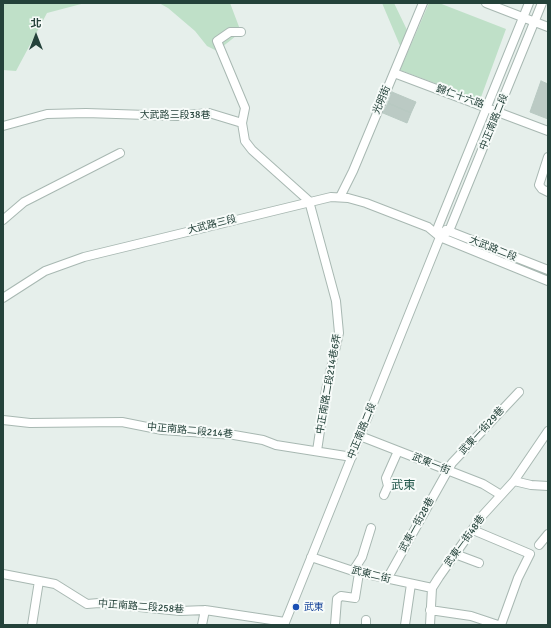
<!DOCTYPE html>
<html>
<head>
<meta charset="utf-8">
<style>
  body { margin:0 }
  #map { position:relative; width:551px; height:628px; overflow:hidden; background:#e6efeb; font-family:Signika,"Noto Sans TC",sans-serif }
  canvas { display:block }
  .frame { position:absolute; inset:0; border:4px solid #24423a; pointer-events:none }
  .north { position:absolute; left:16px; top:16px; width:40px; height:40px; -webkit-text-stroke:3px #f7fbf9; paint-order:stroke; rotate:0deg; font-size:11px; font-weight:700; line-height:16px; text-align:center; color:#24423a }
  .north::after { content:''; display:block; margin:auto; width:14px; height:18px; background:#24423a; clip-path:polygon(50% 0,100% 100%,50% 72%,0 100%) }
</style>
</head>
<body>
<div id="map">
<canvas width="551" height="628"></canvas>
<div class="frame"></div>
<div class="north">北</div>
</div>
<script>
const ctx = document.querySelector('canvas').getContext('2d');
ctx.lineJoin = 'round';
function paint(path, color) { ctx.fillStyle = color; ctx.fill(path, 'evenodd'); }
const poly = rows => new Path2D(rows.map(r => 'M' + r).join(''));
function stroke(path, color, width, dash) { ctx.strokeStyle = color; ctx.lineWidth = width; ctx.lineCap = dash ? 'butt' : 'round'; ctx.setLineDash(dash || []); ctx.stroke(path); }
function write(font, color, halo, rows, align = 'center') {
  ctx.font = font + ' Signika,"Noto Sans TC",sans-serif'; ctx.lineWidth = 4; ctx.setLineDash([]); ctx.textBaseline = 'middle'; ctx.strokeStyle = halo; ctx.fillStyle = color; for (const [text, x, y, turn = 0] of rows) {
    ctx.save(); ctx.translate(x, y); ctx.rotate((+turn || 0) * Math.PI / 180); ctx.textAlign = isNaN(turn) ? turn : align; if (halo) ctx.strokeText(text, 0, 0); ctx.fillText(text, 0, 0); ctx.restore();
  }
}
const green = poly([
  [3,3,85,3,47,13,16,71,3,70],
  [159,3,230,3,241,32,217,51,207,46,195,31,168,8],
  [382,3,394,3,407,30,401,48],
  [429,3,439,3,506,29,480,100,400,70]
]);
const building = poly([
  [541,81,548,84,548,119,530,112,541,81],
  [392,92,416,102,411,113,388,103,392,92],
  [388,103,411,113,407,123,383,113,388,103]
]);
const minor = poly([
  [486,3,548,27],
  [241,32,230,32,217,41,245,108,242,123],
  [394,73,548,131],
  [3,126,47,114,86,113,177,116,209,113,242,123,245,141,252,150,309,201,336,301,339,333,326,390,317,451],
  [548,157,539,185,542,189,548,192],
  [340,197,353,171,423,3],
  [3,220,24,202,120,153],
  [446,230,548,270],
  [440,237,449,231,542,3],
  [3,298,45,271,84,257,331,197,348,198,366,203,428,227,440,237,548,281],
  [3,420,30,423,122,422,162,430,234,435,263,440,276,445,352,457],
  [360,436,483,484,501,495],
  [514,481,531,485,548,486],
  [384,495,388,486,386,478,398,451],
  [473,530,530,554,518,578,501,625],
  [539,545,548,534],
  [455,554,479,563],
  [311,557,353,571,432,588],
  [353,571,362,557,371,528],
  [3,574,55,584,87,604,99,603,180,611,205,610,285,622],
  [387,579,452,463,519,392],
  [430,610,471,616,498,625],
  [32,625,39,581],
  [202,625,205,610],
  [284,625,440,237,438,227,529,3],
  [335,625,337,599,341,596,355,598,359,573],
  [366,625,366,620],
  [405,625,411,584],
  [430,625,432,588,439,577,482,516,514,481,548,431]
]);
const markers = [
  [296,607,4,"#1a4fb4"]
];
const streetNames = [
  ["歸仁十六路",460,97,20],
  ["光明街",382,100,-67],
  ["大武路三段38巷",175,115],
  ["中正南路二段",494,122,-68],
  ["大武路三段",212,225,-14],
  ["大武路二段",493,249,22],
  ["中正南路二段214巷6弄",329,384,-80],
  ["中正南路二段214巷",190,431,5],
  ["中正南路二段",362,431,-68],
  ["武東一街29巷",482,431,-47],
  ["武東一街",431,464,22],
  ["武東一街28巷",417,525,-61],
  ["武東一街48巷",465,541,-54],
  ["武東二街",371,575,14],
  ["中正南路二段258巷",141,607,4]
];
const transitNames = [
  ["武東",304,607]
];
const quarterNames = [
  ["武東",403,486]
];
paint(green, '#bfe0c8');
paint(building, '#bbcac4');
stroke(building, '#b8c9c2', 1);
stroke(minor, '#a8b8b2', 10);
stroke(minor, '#fff', 8);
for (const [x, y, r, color] of markers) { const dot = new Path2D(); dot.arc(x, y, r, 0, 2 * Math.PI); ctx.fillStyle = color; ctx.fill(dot); stroke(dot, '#f7fbf9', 1.5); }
write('10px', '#24423a', '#f7fbf9', streetNames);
write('10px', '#164399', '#f7fbf9', transitNames, 'left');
write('12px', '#1f5548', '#f7fbf9', quarterNames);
</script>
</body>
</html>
